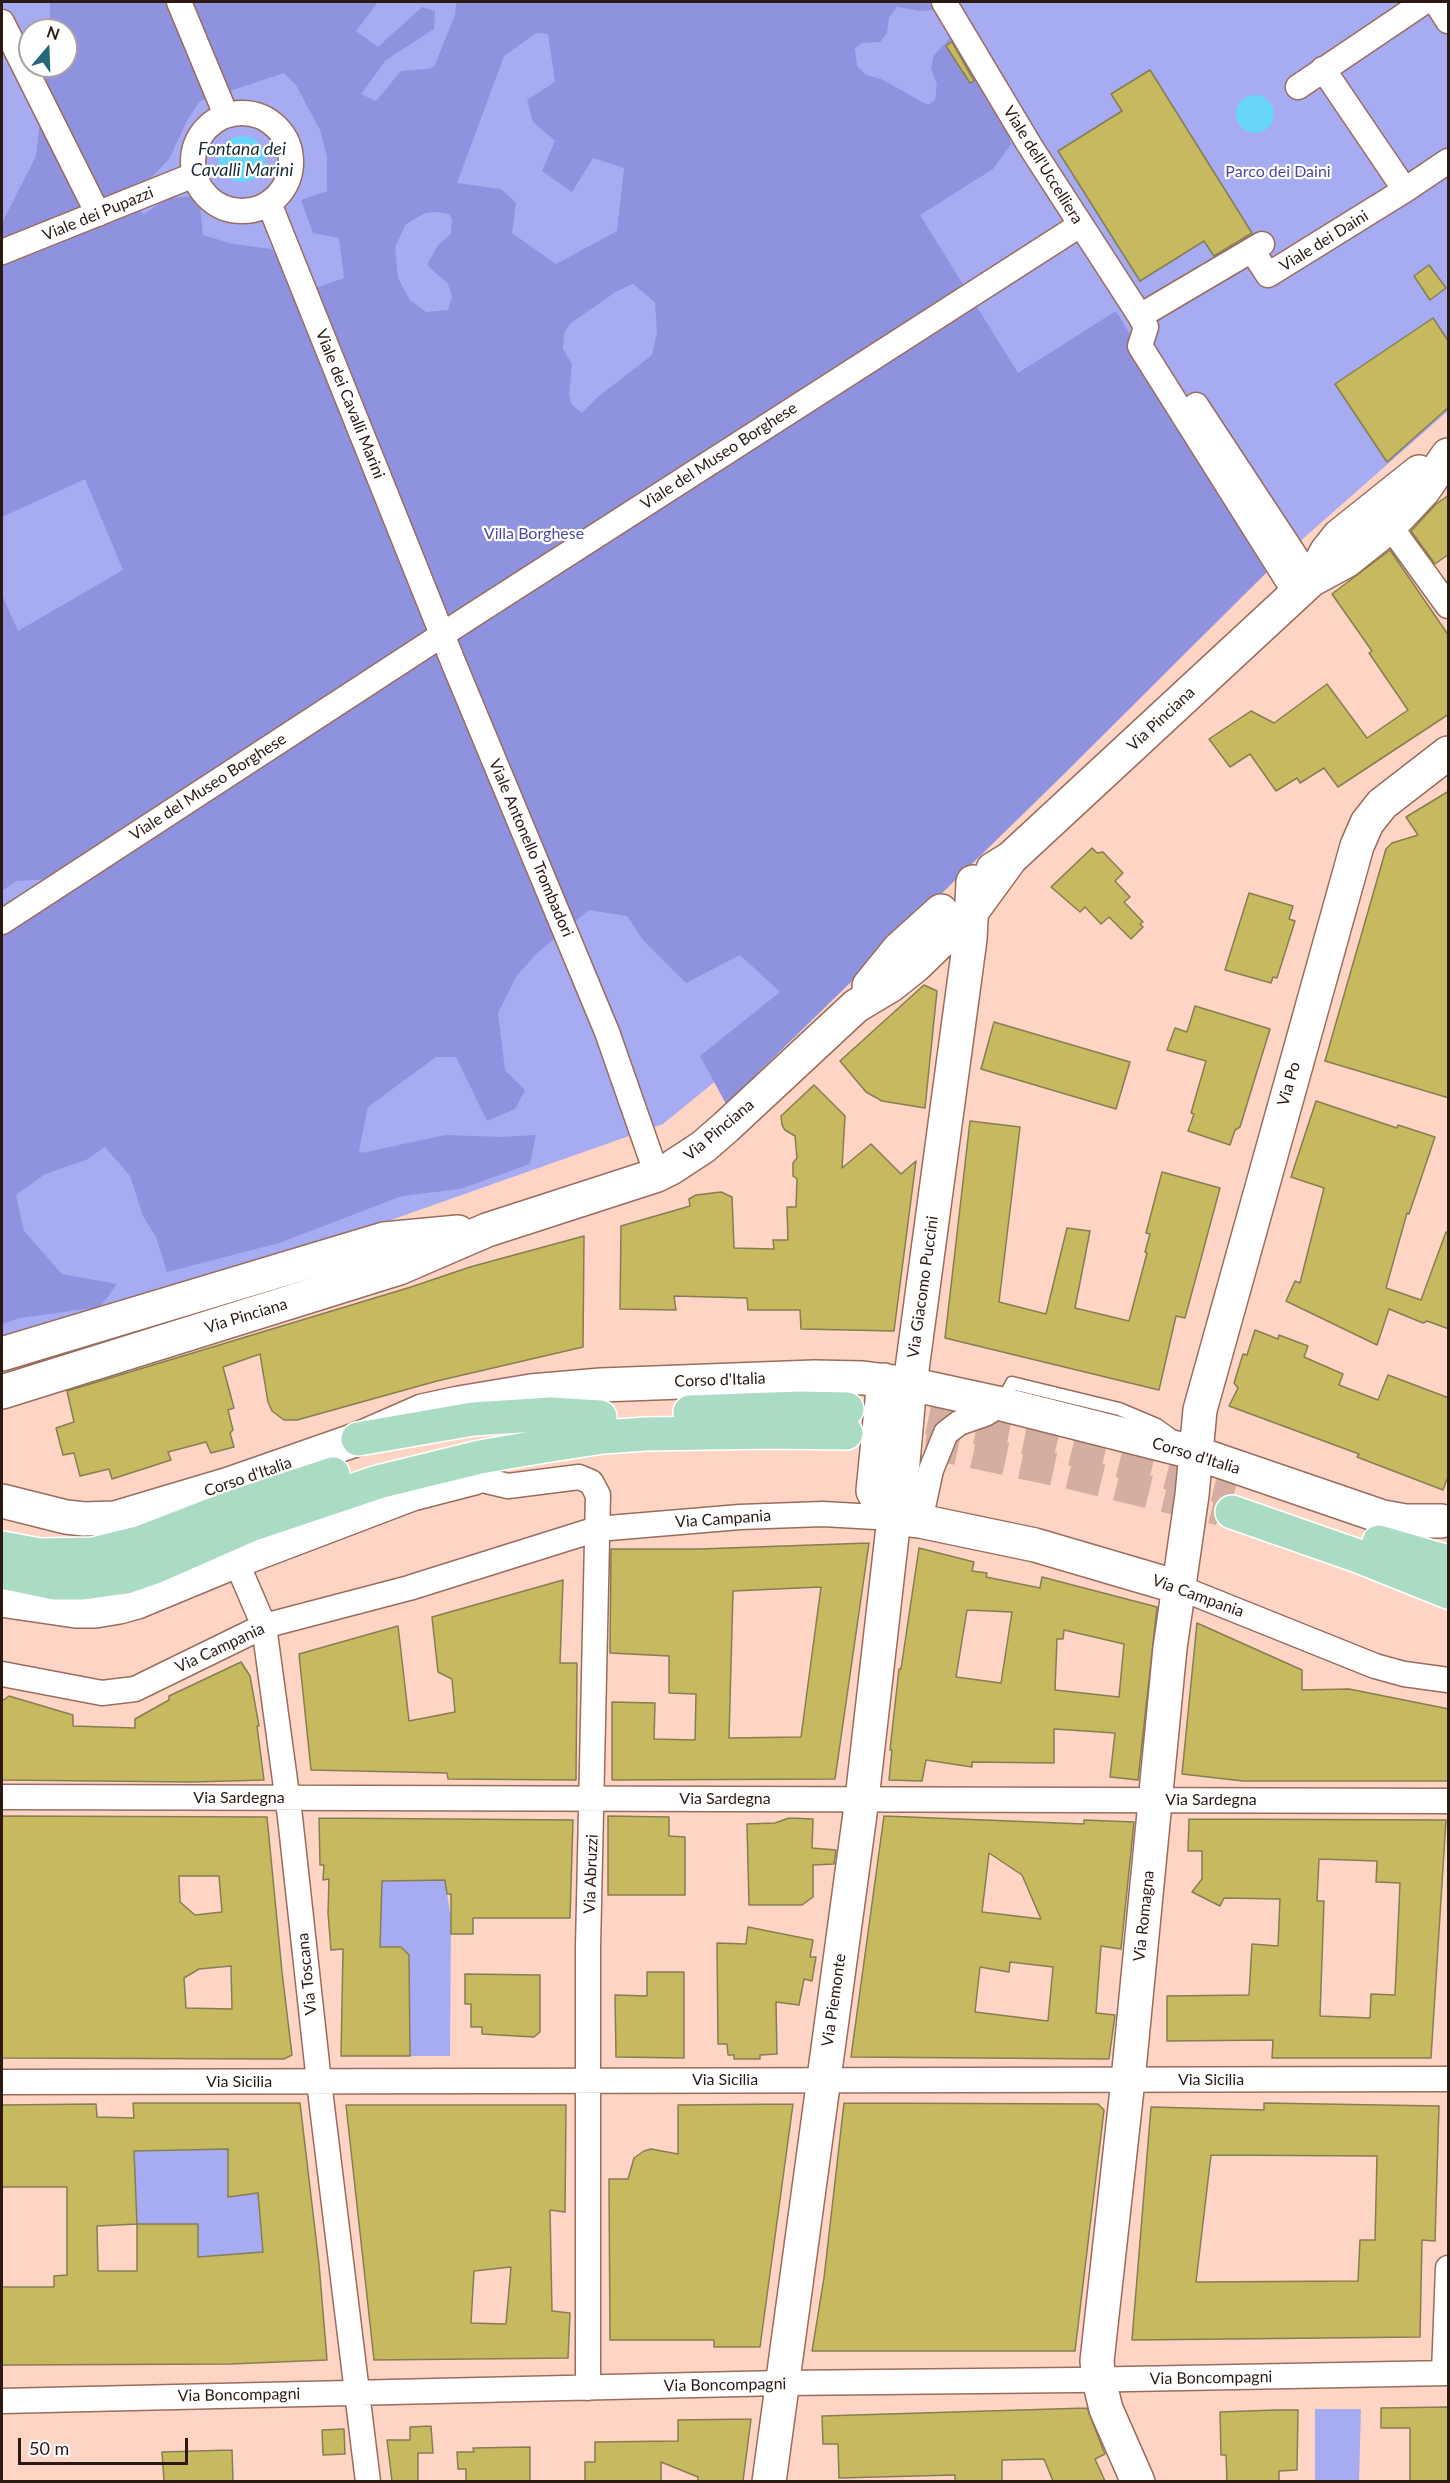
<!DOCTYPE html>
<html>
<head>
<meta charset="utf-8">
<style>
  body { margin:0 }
  #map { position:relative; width:1450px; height:2483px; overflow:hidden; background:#fed4c5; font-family:Lato,sans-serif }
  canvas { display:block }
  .frame { position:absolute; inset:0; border:3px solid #2b1912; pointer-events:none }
  .north { position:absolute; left:18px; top:18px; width:60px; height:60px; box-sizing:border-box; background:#fff; border:2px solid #aaa3a0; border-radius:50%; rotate:19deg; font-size:16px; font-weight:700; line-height:24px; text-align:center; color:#2b1912 }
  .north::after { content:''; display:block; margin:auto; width:21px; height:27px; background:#25677a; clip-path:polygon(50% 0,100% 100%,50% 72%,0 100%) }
  .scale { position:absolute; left:18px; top:2438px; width:170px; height:27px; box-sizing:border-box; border:3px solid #2b1912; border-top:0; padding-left:8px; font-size:18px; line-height:21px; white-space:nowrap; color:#2b1912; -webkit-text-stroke:4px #fff; paint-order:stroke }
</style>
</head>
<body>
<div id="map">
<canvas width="1450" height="2483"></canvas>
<div class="frame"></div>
<div class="north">N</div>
<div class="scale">50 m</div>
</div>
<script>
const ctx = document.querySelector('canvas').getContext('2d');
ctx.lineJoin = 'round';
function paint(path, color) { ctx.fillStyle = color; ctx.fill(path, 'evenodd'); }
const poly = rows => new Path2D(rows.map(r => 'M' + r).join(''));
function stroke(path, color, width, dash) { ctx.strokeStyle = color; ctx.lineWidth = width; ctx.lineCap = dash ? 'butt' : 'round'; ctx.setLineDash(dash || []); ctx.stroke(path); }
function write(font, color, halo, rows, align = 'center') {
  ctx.font = font + ' Lato,sans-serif'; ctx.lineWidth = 4.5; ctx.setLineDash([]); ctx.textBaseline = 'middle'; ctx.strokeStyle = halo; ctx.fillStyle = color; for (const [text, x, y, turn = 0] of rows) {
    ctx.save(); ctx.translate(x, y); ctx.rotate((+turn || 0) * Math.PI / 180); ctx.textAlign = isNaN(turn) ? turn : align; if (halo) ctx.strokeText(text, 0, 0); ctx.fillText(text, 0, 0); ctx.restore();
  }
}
const green = poly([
  [2,2,1448,2,1448,411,1290,550,955,873,712,1084,663,1124,45,1342,2,1353],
  [30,30,66,30,66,66,30,66],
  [445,1880,451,1919,450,2056,410,2056,409,1955,401,1947,380,1947,382,1881],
  [245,2149,246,2164,228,2166,228,2197,258,2193,264,2262,226,2255,230,2364,198,2364,197,2224,137,2224,134,2151],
  [1315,2409,1361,2409,1359,2481,1315,2481]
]);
const forest = poly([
  [50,2,378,2,356,31,378,47,422,7,435,11,434,29,386,60,361,94,376,101,401,71,426,69,434,67,455,15,456,2,940,2,1000,106,1011,144,993,169,920,215,1018,373,1116,311,1236,513,1271,568,1060,778,726,1104,700,1056,780,992,740,955,686,983,643,940,627,916,589,910,536,954,516,977,498,1013,505,1070,525,1090,515,1109,487,1121,456,1057,436,1057,368,1107,359,1151,362,1153,445,1135,502,1137,536,1135,530,1164,460,1189,402,1196,279,1243,167,1272,156,1237,143,1216,130,1176,105,1147,86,1160,45,1174,16,1195,24,1231,62,1274,117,1284,100,1307,20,1318,2,1324,2,927,50,879,16,881,2,891,2,595,18,631,123,570,85,479,2,517,2,223,36,156,46,66,66,66,66,30,50,30],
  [897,7,920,11,942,9,952,36,934,55,931,69,937,84,935,100,928,105,881,79,866,75,857,66,855,48,862,43,880,42,887,33,889,17],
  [536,33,548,34,555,82,527,100,533,122,555,141,542,171,572,192,593,158,624,168,617,231,556,264,512,233,516,203,501,189,457,183,504,56],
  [284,73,296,85,320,130,327,157,327,191,301,200,313,233,339,238,344,278,313,289,291,283,272,249,233,244,203,235,199,196,168,198,144,214,130,200,169,159,188,119,200,101],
  [436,212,449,214,452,219,451,234,438,245,427,265,448,284,452,297,448,310,426,312,410,300,398,278,395,247,406,224,425,213],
  [633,284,655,302,657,332,652,355,599,396,582,413,572,405,569,395,572,364,563,349,564,333,571,323,617,291]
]);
const water = poly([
  '1236 114a19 19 0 1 1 38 0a19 19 0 1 1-38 0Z',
  '219 159a23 23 0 1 1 46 0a23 23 0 1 1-46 0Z'
]);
const building = poly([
  [952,42,974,81,970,83,946,46,952,42],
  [1150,70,1252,233,1214,256,1204,241,1140,281,1058,151,1122,111,1111,94,1150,70],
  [1429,265,1446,288,1430,300,1414,276,1429,265],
  [1433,318,1449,342,1449,407,1387,462,1335,384,1433,318],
  [1449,495,1449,554,1435,564,1411,531,1436,504,1449,495],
  [1390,550,1449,636,1449,714,1338,787,1324,768,1300,783,1297,778,1276,791,1250,754,1230,767,1209,739,1251,711,1274,723,1327,684,1367,738,1408,710,1369,653,1372,651,1332,594,1390,550],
  [1449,791,1449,1098,1325,1061,1386,849,1392,843,1418,835,1406,817,1449,791],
  [1092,848,1097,853,1103,852,1123,873,1115,881,1130,897,1124,902,1143,922,1140,924,1143,927,1131,939,1109,917,1101,924,1085,907,1080,912,1051,887,1092,848],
  [1249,893,1293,906,1289,919,1295,921,1277,978,1273,977,1271,983,1225,970,1249,893],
  [924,985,937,991,925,1108,882,1101,866,1092,840,1061,924,985],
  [1195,1006,1270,1029,1240,1127,1235,1130,1230,1145,1188,1131,1194,1114,1191,1113,1206,1061,1167,1050,1175,1028,1187,1032,1195,1006],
  [994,1022,1130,1062,1116,1109,981,1069,994,1022],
  [814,1085,845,1116,842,1168,871,1144,901,1174,916,1161,894,1331,801,1329,800,1310,748,1310,747,1298,674,1296,676,1310,620,1309,621,1226,690,1206,689,1199,696,1195,721,1192,732,1197,734,1248,774,1249,773,1240,788,1240,787,1207,796,1207,797,1179,793,1176,793,1163,797,1158,795,1136,785,1130,782,1125,781,1116,814,1085],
  [1316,1101,1397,1128,1398,1125,1435,1137,1409,1214,1407,1213,1386,1288,1421,1300,1446,1232,1449,1232,1449,1329,1427,1321,1423,1323,1389,1309,1377,1345,1286,1301,1295,1281,1300,1283,1324,1188,1291,1177,1316,1101],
  [970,1121,1020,1127,999,1302,1046,1314,1067,1228,1090,1231,1075,1308,1129,1321,1147,1253,1145,1252,1150,1234,1146,1233,1162,1172,1220,1188,1185,1318,1176,1316,1159,1390,945,1338,970,1121],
  [584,1236,583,1347,437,1381,297,1420,284,1420,272,1411,268,1402,260,1354,223,1367,234,1408,228,1410,233,1430,230,1433,234,1447,211,1453,206,1442,168,1452,171,1460,112,1479,109,1469,80,1476,74,1453,63,1455,56,1428,74,1422,67,1391,411,1287,470,1267,584,1236],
  [1255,1330,1278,1339,1279,1335,1308,1346,1304,1357,1343,1374,1339,1385,1378,1400,1388,1375,1449,1398,1449,1474,1443,1490,1357,1457,1359,1454,1229,1406,1238,1388,1234,1383,1243,1354,1247,1355,1255,1330],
  [869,1543,835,1779,612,1780,612,1702,655,1703,654,1739,695,1740,696,1694,669,1693,669,1656,610,1653,611,1549,700,1549,869,1543],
  [821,1587,801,1737,729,1738,733,1591,821,1587],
  [919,1548,974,1562,972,1571,987,1573,986,1577,1040,1588,1042,1577,1157,1607,1138,1780,1110,1777,1115,1733,1054,1729,1054,1763,972,1762,972,1767,926,1760,922,1781,889,1780,892,1750,890,1750,899,1669,901,1669,919,1548],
  [967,1610,1012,1612,1001,1683,956,1677,967,1610],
  [1064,1630,1124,1644,1119,1697,1055,1690,1057,1639,1063,1639,1064,1630],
  [563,1580,560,1663,577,1663,576,1780,448,1779,447,1773,311,1770,299,1654,398,1626,409,1721,455,1712,452,1679,438,1672,432,1617,563,1580],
  [1197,1623,1302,1670,1302,1690,1349,1689,1449,1709,1449,1781,1243,1781,1182,1774,1197,1623],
  [241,1662,250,1676,259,1726,257,1726,264,1780,192,1782,2,1780,2,1701,9,1696,73,1715,73,1726,135,1728,135,1719,169,1700,169,1696,241,1662],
  [2,1816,267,1817,282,1972,292,2055,284,2059,2,2058,2,1816],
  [179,1876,219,1876,222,1912,195,1915,180,1902,179,1876],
  [231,1966,232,2009,186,2008,184,1978,199,1969,231,1966],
  [608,1816,669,1817,669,1836,685,1837,685,1895,608,1895,608,1816],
  [884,1816,1084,1824,1084,1820,1134,1822,1121,1949,1101,1946,1096,2013,1115,2015,1109,2059,851,2057,884,1816],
  [989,1853,1022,1875,1041,1919,982,1912,989,1853],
  [1010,1962,1053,1967,1048,2021,975,2012,980,1967,1009,1972,1010,1962],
  [319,1818,573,1820,570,1918,473,1918,473,1934,451,1934,451,1894,447,1894,445,1880,382,1881,380,1947,401,1947,409,1955,410,2056,341,2056,343,1949,331,1950,328,1913,329,1879,323,1880,324,1865,320,1865,319,1818],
  [789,1818,813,1819,812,1848,836,1850,834,1864,813,1865,813,1897,802,1905,749,1905,747,1824,775,1823,789,1818],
  [1189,1819,1446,1820,1431,2058,1272,2058,1273,2040,1167,2041,1167,1996,1249,1995,1252,1944,1278,1946,1280,1899,1224,1898,1220,1906,1192,1892,1202,1879,1202,1851,1188,1851,1189,1819],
  [1319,1859,1377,1861,1376,1882,1400,1883,1395,1995,1371,1994,1370,2018,1320,2016,1324,1901,1317,1901,1319,1859],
  [748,1927,813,1940,810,1957,816,1957,812,1981,804,1979,799,2005,776,2002,777,2054,760,2055,760,2059,734,2059,734,2055,728,2055,727,2044,718,2044,717,1943,746,1944,748,1927],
  [647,1972,684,1972,684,2058,616,2057,615,1995,647,1996,647,1972],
  [465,1974,540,1975,540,2032,534,2037,482,2034,482,2027,471,2027,471,2004,465,2004,465,1974],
  [133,2103,300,2103,319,2264,327,2360,230,2364,2,2365,2,2287,54,2287,54,2276,67,2275,67,2187,2,2187,2,2105,96,2104,97,2117,134,2118,133,2103],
  [228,2149,228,2197,258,2193,263,2252,198,2257,198,2224,137,2224,134,2151,228,2149],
  [137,2224,137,2271,98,2271,97,2226,137,2224],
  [844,2103,1098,2104,1104,2110,1075,2351,812,2351,824,2278,844,2103],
  [1264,2103,1439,2106,1435,2241,1422,2240,1420,2337,1132,2340,1151,2107,1264,2110,1264,2103],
  [1211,2155,1377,2156,1375,2240,1360,2240,1358,2281,1196,2282,1211,2155],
  [793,2104,760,2347,714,2347,714,2340,610,2340,609,2179,628,2179,634,2158,644,2151,651,2149,678,2154,678,2105,793,2104],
  [346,2105,566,2105,565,2212,550,2210,552,2311,570,2313,568,2358,374,2360,346,2105],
  [511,2267,506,2324,471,2323,474,2271,511,2267],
  [1449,2407,1449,2481,1410,2481,1410,2428,1381,2428,1381,2408,1449,2407],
  [1087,2408,1105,2454,1095,2459,1105,2481,1053,2481,1044,2459,1002,2460,1002,2481,955,2481,955,2475,839,2478,838,2444,823,2444,822,2416,1087,2408],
  [1276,2410,1298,2410,1297,2470,1279,2471,1279,2481,1227,2481,1226,2455,1221,2455,1220,2412,1276,2410],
  [751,2419,743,2481,698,2481,698,2477,661,2462,661,2481,585,2481,585,2462,595,2462,595,2442,678,2441,678,2420,751,2419],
  [431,2426,433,2453,418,2453,418,2481,392,2481,387,2440,410,2440,410,2427,431,2426],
  [344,2429,345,2454,323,2455,322,2430,344,2429],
  [530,2447,530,2481,466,2481,466,2469,458,2469,457,2452,474,2452,473,2448,530,2447],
  [232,2450,233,2481,164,2481,162,2452,232,2450]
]);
const primaryTunnel = poly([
  [880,1411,918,1416,1035,1440,1235,1490],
  [877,1436,927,1442,1067,1472,1220,1509]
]);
const lane = poly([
  [1002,1402,1012,1383,1119,1409,1157,1425,1171,1435]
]);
const street = poly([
  [179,2,226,115],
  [944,2,1030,146,1140,316,1146,327,1140,346,1296,594],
  [1436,2,1448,21],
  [2,22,98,214],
  [1323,69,1405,190,1448,161],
  [1298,87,1424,2],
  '193 162a49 49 0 1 1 98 0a49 49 0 1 1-98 0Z',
  [269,203,454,664,607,1032,657,1175],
  [1252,250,1268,275,1405,190],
  [2,252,194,175],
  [1140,316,1262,244],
  [1196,405,1311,580],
  [1398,511,1390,526,1448,606],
  [2,922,468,618,1080,225],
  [474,1478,508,1486,579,1477,591,1482,598,1495,588,1947,588,2388],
  [920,1521,931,1470,946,1433,959,1423,985,1414,1002,1404],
  [236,1561,264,1626,290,1817,319,2082,368,2482],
  [1178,1587,1375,1666,1404,1674,1448,1680],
  [2,1674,102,1693,135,1689,264,1626,409,1588,597,1529,740,1517,823,1514,894,1518],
  [2,1797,1448,1801],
  [2,2082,1448,2079],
  [1444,2373,1448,2268],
  [2,2401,782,2383,1076,2380,1448,2373]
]);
const secondary = poly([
  [1311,580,1327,551,1339,536,1419,472],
  [993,869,1011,858,1311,580,1346,561,1390,526,1423,491,1448,455],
  [869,986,899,949,941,911],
  [2,1354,384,1239,458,1232],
  [884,1380,873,1491,881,1507,894,1518],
  [2,1392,399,1268,487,1230,657,1175,671,1168,703,1147,726,1127,856,1006,891,985,915,966,973,910,1011,858],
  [2,1501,66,1517,84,1519,115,1518,229,1484,358,1439,422,1411,459,1403,531,1391,601,1385,814,1377,863,1378,910,1384,1002,1404,1196,1453,1383,1517,1405,1521,1441,1521],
  [894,1518,920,1521,1035,1545,1178,1587],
  [2,1600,76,1611,95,1611,119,1607,137,1602,236,1561,412,1494,474,1478],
  [769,2482,862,1799,894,1518,902,1473,910,1384,970,939,973,882],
  [1138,2482,1106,2409,1099,2380,1097,2361,1128,2080,1170,1648,1192,1495,1200,1410,1357,846,1367,823,1382,804,1448,753]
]);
const primary = poly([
  [690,1412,800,1408,847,1409],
  [358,1439,473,1419,551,1414,600,1417],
  [1232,1512,1358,1556,1448,1592],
  [1379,1542,1448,1562],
  [2,1548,39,1555,93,1554,142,1542,230,1508,333,1474],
  [2,1572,55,1583,83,1583,126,1577,155,1567,253,1524,378,1482,480,1457,544,1446,603,1437,646,1434,772,1432,846,1433]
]);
const streetNames = [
  ["Viale dell'Uccelliera",1043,165,58],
  ["Viale dei Pupazzi",98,214,-22],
  ["Viale dei Daini",1324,241,-32],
  ["Viale dei Cavalli Marini",350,404,68],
  ["Viale del Museo Borghese",719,456,-33],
  ["Via Pinciana",1161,719,-43],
  ["Viale del Museo Borghese",208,787,-33],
  ["Viale Antonello Trombadori",531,848,67],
  ["Via Po",1289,1084,-74],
  ["Via Pinciana",719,1130,-40],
  ["Via Giacomo Puccini",923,1287,-82],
  ["Via Pinciana",246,1316,-17],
  ["Corso d'Italia",720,1380,-2],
  ["Corso d'Italia",1196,1456,17],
  ["Corso d'Italia",248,1477,-19],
  ["Via Campania",723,1519,-4],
  ["Via Campania",1198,1596,20],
  ["Via Campania",220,1648,-25],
  ["Via Sardegna",239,1798],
  ["Via Sardegna",725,1799],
  ["Via Sardegna",1211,1800],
  ["Via Abruzzi",591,1874,-88],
  ["Via Romagna",1144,1916,-84],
  ["Via Toscana",307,1974,-96],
  ["Via Piemonte",834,2000,-82],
  ["Via Sicilia",725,2080],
  ["Via Sicilia",1211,2080],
  ["Via Sicilia",239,2082],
  ["Via Boncompagni",1211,2378,-1],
  ["Via Boncompagni",725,2385,-1],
  ["Via Boncompagni",239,2395,-1]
];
const parkNames = [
  ["Parco dei Daini",1278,172],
  ["Villa Borghese",534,534]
];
const waterNames = [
  ["Fontana dei",242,149],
  ["Cavalli Marini",242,170]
];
paint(green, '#a7abf2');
paint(forest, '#8f93df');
paint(water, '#67d6f8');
paint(building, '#c7b960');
stroke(building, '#857e51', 1.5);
stroke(primaryTunnel, '#d4afa1', 33, [33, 16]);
stroke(lane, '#9a6c5c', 15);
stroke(street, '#9a6c5c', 27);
stroke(secondary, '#9a6c5c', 36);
stroke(primary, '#fff', 36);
stroke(lane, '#fff', 12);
stroke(street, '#fff', 24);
stroke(secondary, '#fff', 33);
stroke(primary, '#aadcc4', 33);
write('16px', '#2b1912', '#fff', streetNames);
write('16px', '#4c48a2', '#fff', parkNames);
write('italic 18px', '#192d34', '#fff', waterNames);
</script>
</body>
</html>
